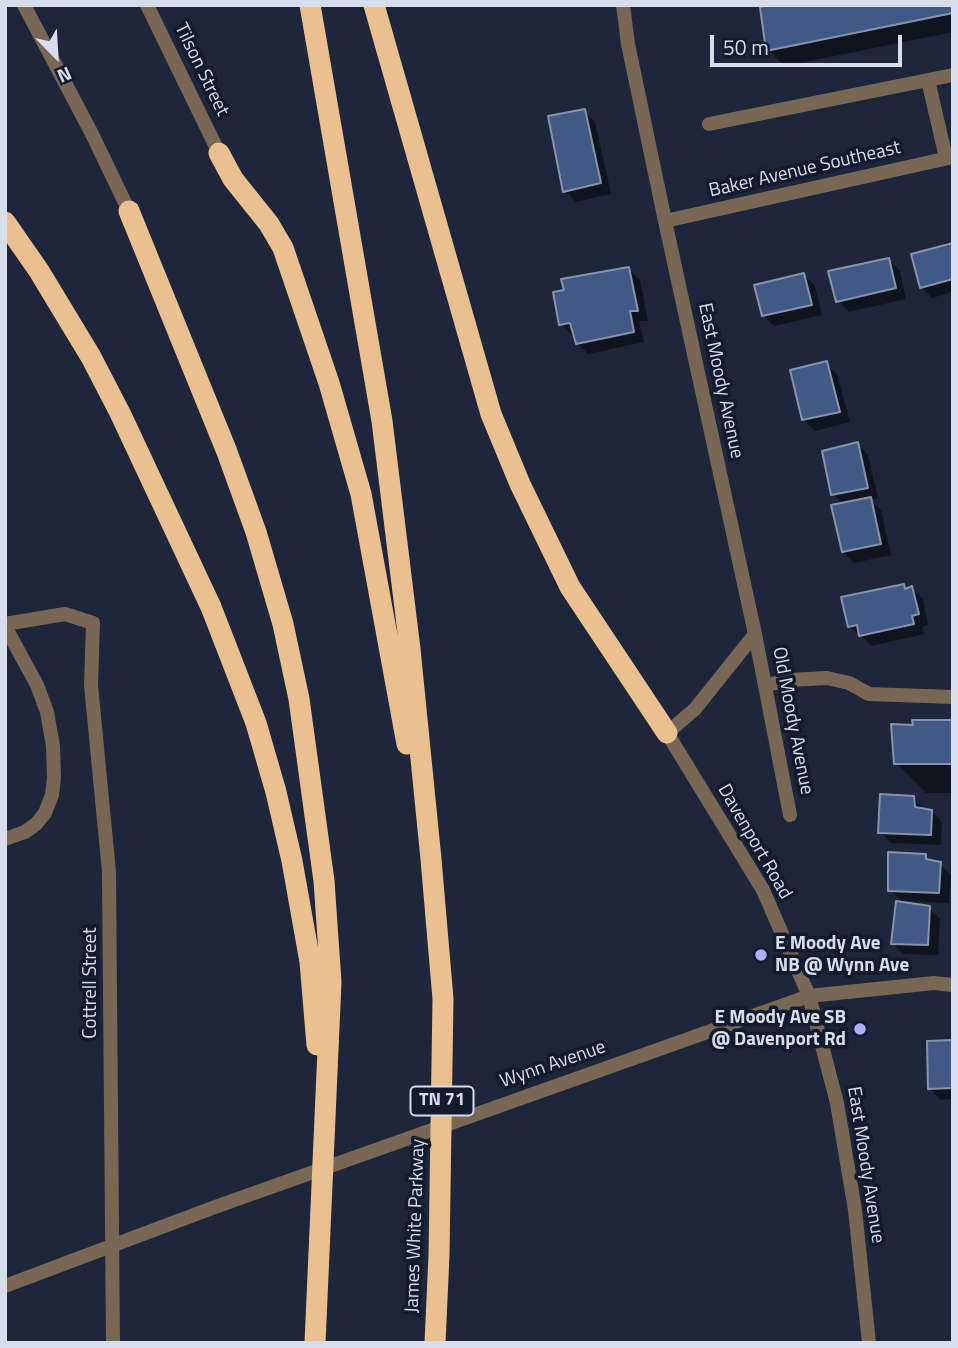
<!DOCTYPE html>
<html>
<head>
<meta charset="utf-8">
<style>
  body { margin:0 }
  #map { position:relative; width:958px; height:1348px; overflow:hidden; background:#1d263a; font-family:"Titillium Web",sans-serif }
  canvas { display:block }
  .frame { position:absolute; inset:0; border:7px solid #d7deeb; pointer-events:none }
  .north { position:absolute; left:21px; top:21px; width:70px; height:70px; -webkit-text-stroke:5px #131c2f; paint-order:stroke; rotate:156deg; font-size:19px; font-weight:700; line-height:28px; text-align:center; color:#d7deeb }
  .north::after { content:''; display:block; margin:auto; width:24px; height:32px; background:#d7deeb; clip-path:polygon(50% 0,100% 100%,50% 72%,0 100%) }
  .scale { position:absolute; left:710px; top:35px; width:192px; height:32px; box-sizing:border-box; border:4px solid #d7deeb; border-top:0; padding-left:9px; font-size:21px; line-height:24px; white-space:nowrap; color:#d7deeb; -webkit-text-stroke:5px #131c2f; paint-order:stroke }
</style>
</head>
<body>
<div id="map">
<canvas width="958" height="1348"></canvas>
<div class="frame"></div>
<div class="north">N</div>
<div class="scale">50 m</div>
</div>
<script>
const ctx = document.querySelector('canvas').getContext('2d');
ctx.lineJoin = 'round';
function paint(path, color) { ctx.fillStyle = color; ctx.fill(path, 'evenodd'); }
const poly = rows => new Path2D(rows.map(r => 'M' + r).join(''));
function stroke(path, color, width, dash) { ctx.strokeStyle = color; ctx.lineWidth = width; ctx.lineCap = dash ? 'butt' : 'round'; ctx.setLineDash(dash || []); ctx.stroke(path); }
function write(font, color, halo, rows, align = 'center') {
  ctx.font = font + ' "Titillium Web",sans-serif'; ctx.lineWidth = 7; ctx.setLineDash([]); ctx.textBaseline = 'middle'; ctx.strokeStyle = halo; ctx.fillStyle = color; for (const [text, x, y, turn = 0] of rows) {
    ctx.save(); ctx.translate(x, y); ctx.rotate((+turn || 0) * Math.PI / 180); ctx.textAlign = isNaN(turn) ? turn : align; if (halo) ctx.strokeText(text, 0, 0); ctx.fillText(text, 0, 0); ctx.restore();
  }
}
const shadow = poly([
  [953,5,953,32,785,66,768,50],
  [584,111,595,122,611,194,576,202,565,191],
  [953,245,953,292,932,298,921,287],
  [889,260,900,271,906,299,849,312,838,301],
  [629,269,640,280,648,321,639,321,644,342,588,354,577,343,575,334,572,335,561,324],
  [804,275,815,286,822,315,774,326,763,315],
  [826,363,837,374,850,422,815,431,804,420],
  [857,444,868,455,878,498,871,500,881,510,891,555,854,563,843,552,843,504,833,494],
  [903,586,907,590,912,588,923,599,928,625,922,627,924,634,872,646,849,626],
  [953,722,953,793,926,793,896,763],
  [913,797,925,810,931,811,942,822,941,845,891,843,880,832],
  [925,856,931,862,940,864,951,875,949,903,901,901,890,890],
  [929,908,940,919,938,955,903,954,892,943],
  [953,1042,953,1099,941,1100,930,1089]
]);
const building = poly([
  [769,5,953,5,953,13,766,51,760,7,769,5],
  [585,109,601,183,563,192,548,116,585,109],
  [953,243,953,279,920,288,911,254,953,243],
  [889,258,896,288,836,302,828,271,889,258],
  [629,267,638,311,630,311,634,332,576,344,570,323,559,325,553,292,564,290,561,279,629,267],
  [804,273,812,305,762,316,754,285,804,273],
  [827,361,840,412,802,420,790,370,827,361],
  [858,442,868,488,831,495,822,451,858,442],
  [871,497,881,544,842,552,831,505,871,497],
  [904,584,905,589,912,586,919,614,912,616,914,624,859,636,857,625,848,627,841,597,904,584],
  [912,720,953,720,953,764,894,764,891,724,913,725,912,720],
  [880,794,914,796,915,807,932,810,931,835,878,833,880,794],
  [888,852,926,854,926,859,941,862,939,893,888,891,888,852],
  [896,901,930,906,928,945,891,944,896,901],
  [953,1040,953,1088,928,1089,927,1041,953,1040]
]);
const lane = poly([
  [928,80,946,158],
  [709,124,953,75],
  [766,685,791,680,827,678,849,683,869,694,953,697]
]);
const street = poly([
  [24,5,92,134,129,211],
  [147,5,219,153],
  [623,5,628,44,665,221,755,634,790,815],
  [665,221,953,157],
  [5,624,65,614,93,623,91,685,109,872,113,1343],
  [5,626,37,685,47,712,53,746,54,778,52,795,45,813,36,824,25,832,5,839],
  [755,634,695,709,667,733,763,890,809,996,837,1103,855,1210,869,1343],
  [5,1286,215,1207,809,996,934,983,953,985]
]);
const highway = poly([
  [310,5,382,421,410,649,431,859,443,999,439,1255,435,1343],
  [374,5,491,414,520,484,570,587,667,733],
  [219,153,233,179,269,224,283,248,329,383,361,494,407,744],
  [129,211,227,452,256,532,283,624,299,699,324,881,331,982,315,1343],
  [5,222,39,271,91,357,120,413,211,607,256,723,276,792,292,861,310,962,317,1045]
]);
const markers = [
  [761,955,7,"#aeaefa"],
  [860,1029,7,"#aeaefa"]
];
const shields = [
  [442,1101,63]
];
const shieldNames = [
  ["TN 71",442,1101]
];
const streetNames = [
  ["Tilson Street",201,70,64],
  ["Baker Avenue Southeast",805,170,-13],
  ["East Moody Avenue",720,381,78],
  ["Old Moody Avenue",792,721,79],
  ["Davenport Road",754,842,60],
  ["Cottrell Street",91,983,-90],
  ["Wynn Avenue",553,1065,-19],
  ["East Moody Avenue",865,1165,81],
  ["James White Parkway",416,1226,-88]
];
const poiNames = [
  ["E Moody Ave",775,944],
  ["NB @ Wynn Ave",775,966],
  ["E Moody Ave SB",846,1018,"right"],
  ["@ Davenport Rd",846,1040,"right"]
];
paint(shadow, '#0007');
paint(building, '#425886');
stroke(building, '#8693ab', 2);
stroke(lane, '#786754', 14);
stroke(street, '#786754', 14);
stroke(highway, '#ebc090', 21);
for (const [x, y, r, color] of markers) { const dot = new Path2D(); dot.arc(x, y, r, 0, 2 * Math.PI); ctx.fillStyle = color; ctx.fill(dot); stroke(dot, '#131c2f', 2.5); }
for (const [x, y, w] of shields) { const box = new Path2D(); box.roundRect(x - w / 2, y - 14.5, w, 29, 5); ctx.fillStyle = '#131c2f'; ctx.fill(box); stroke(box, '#d7deeb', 2); }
write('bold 18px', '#d7deeb', null, shieldNames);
write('19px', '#d7deeb', '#131c2f', streetNames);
write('bold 19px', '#d7deeb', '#131c2f', poiNames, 'left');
</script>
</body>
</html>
